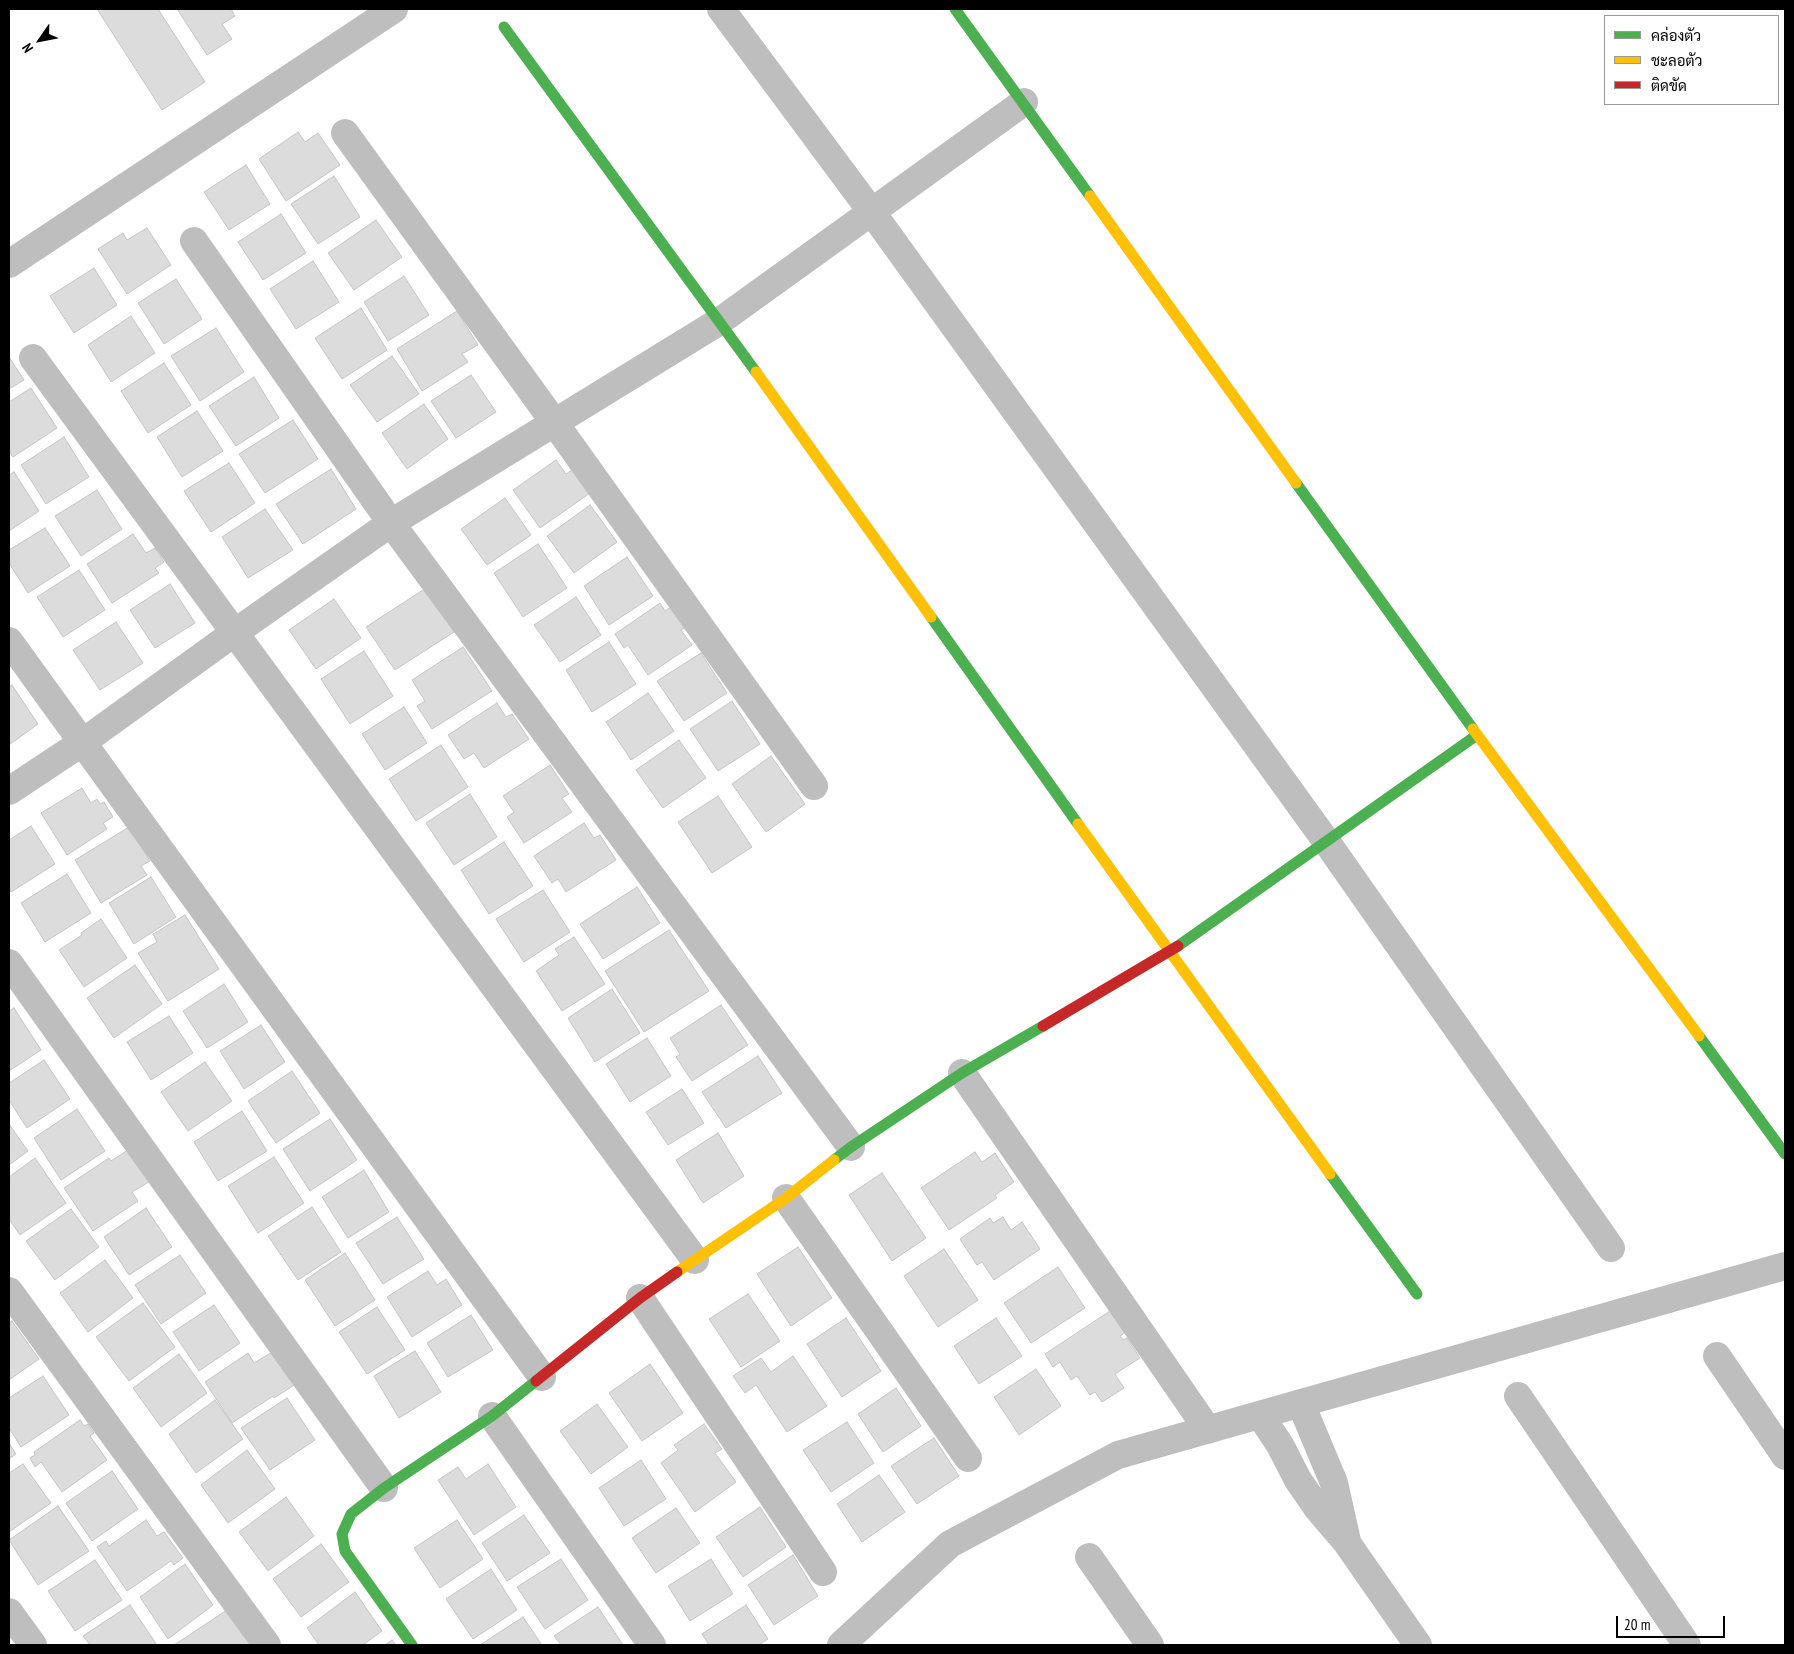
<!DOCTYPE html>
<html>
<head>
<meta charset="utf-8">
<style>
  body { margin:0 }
  #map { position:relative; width:1794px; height:1654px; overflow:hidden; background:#fff; font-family:"PT Sans Narrow",Sarabun,sans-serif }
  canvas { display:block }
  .frame { position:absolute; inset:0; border:10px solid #000; pointer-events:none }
  .legend { position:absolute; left:1604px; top:15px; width:175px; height:90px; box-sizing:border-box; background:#fff; border:1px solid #999; margin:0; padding:6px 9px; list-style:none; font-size:15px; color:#000 }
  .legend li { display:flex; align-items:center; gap:10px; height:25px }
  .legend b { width:25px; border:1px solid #999 }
  .north { position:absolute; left:15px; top:15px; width:50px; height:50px; -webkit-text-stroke:4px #fff; paint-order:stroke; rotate:237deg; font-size:14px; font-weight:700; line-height:20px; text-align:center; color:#000 }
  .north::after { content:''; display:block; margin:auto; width:18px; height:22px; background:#000; clip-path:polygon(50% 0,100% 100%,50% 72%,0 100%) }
  .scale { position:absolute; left:1616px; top:1616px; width:109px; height:22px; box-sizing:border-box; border:2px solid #000; border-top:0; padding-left:6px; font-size:15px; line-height:18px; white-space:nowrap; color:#000; -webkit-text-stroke:4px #fff; paint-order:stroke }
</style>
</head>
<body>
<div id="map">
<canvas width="1794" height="1654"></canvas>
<div class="frame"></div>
<ul class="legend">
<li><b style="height:6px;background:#4caf50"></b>คล่องตัว</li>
<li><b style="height:6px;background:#ffc107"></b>ชะลอตัว</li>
<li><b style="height:6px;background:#c62828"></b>ติดขัด</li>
</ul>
<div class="north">N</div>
<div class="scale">20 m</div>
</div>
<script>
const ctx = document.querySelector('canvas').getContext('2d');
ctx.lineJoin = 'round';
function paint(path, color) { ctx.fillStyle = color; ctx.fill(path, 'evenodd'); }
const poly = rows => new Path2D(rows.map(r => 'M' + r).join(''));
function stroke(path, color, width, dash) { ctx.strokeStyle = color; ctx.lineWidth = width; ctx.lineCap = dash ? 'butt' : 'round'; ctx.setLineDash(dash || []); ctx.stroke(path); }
const building = poly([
  [97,9,158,9,205,82,162,110,97,9],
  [177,9,231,9,235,16,222,24,232,39,207,55,177,9],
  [298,132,305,142,318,133,340,165,286,201,259,159,298,132],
  [246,165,270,204,229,230,204,192,246,165],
  [334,176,360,217,318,244,291,204,334,176],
  [281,214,306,253,263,280,238,242,281,214],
  [376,220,402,257,354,290,328,253,376,220],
  [147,228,171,265,127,294,98,249,123,233,127,240,147,228],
  [313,261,339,302,296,329,270,289,313,261],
  [94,268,117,305,74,333,50,296,94,268],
  [404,276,429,315,388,341,364,302,404,276],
  [176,279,202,319,164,344,138,303,176,279],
  [361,308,387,350,342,379,315,338,361,308],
  [457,311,478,345,462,354,468,362,422,391,397,349,457,311],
  [131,316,155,353,111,382,88,345,131,316],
  [216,328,244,372,200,401,171,356,216,328],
  [392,356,419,394,377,422,350,385,392,356],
  [9,357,24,380,9,389,9,357],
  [164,363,191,405,148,433,121,391,164,363],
  [471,375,496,412,456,438,431,401,471,375],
  [254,377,279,418,236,446,209,406,254,377],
  [31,388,57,428,13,457,9,451,9,402,31,388],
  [424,404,448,439,407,469,382,433,424,404],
  [197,411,223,451,182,477,157,437,197,411],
  [293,420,318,459,265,493,239,454,293,420],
  [64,437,89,477,46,504,21,465,64,437],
  [556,460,566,474,576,467,593,491,540,528,513,490,556,460],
  [229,463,255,503,211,532,184,491,229,463],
  [331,469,356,509,303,544,276,504,331,469],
  [14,472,39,511,9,531,9,475,14,472],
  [97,490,122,529,81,556,55,516,97,490],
  [505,498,531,535,487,565,461,529,505,498],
  [590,505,617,542,574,573,547,536,590,505],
  [265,509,293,550,248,578,222,537,265,509],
  [45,528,70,566,28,593,9,563,9,550,45,528],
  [133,534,146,553,155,548,164,562,155,568,159,573,112,603,87,564,133,534],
  [538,544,567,588,523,617,494,573,538,544],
  [627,557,653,596,609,625,584,586,627,557],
  [79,570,105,610,63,637,37,597,79,570],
  [170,584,195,623,155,648,130,610,170,584],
  [426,588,454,632,395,670,366,627,426,588],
  [576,597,601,635,560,662,534,625,576,597],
  [334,599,361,638,316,669,289,630,334,599],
  [678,602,693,623,681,630,692,645,648,675,628,645,624,648,615,634,660,603,665,611,678,602],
  [116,622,143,663,100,690,73,650,116,622],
  [609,642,636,684,592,712,566,670,609,642],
  [463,647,492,691,432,729,417,706,425,701,412,680,463,647],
  [364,651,393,696,350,724,321,679,364,651],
  [701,653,727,693,684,721,657,681,701,653],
  [12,685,38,724,9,745,9,687,12,685],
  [648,693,674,731,631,760,606,722,648,693],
  [732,701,760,744,718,771,690,729,732,701],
  [497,703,506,717,512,714,529,739,484,768,474,753,464,759,448,735,497,703],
  [404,707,427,743,385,770,362,734,404,707],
  [679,740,706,778,663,808,636,770,679,740],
  [441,745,468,787,416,821,389,779,441,745],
  [771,756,805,804,766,832,732,784,771,756],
  [550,765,569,794,562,798,572,812,524,843,507,817,514,812,503,796,550,765],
  [82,788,91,803,97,799,100,804,104,802,113,817,103,823,107,829,67,855,41,813,82,788],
  [470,794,497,837,454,865,426,823,470,794],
  [718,796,752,847,712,873,678,822,718,796],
  [584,823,594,838,600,835,616,860,566,892,558,879,552,883,534,856,584,823],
  [31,826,55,864,11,892,9,888,9,840,31,826],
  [129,827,150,861,141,866,147,875,101,903,75,860,129,827],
  [504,842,533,886,489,914,461,870,504,842],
  [67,874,91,913,45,942,21,903,67,874],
  [151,877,176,917,134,944,109,903,151,877],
  [637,887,660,923,603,959,580,924,637,887],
  [543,890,570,932,524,962,496,919,543,890],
  [185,915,219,969,168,1001,138,953,157,942,153,934,185,915],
  [101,919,127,958,84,987,59,950,82,935,81,933,101,919],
  [669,930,709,991,644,1032,605,971,669,930],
  [574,937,605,984,562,1011,536,971,559,955,555,949,574,937],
  [135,965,162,1004,114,1038,87,998,135,965],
  [224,984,248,1022,207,1048,183,1011,224,984],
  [612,989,640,1033,595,1062,568,1018,612,989],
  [721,1005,748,1045,692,1081,676,1057,680,1054,670,1038,721,1005],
  [14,1008,41,1050,9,1071,9,1011,14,1008],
  [169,1016,193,1053,151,1080,127,1042,169,1016],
  [261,1025,285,1062,244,1089,220,1051,261,1025],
  [647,1038,671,1076,630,1102,606,1064,647,1038],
  [758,1056,782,1093,726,1128,702,1092,758,1056],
  [44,1060,70,1099,27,1128,9,1100,9,1083,44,1060],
  [205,1062,232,1101,188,1131,161,1092,205,1062],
  [292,1071,320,1113,276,1143,248,1101,292,1071],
  [682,1089,704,1123,668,1145,646,1112,682,1089],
  [77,1109,105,1151,61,1180,34,1138,77,1109],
  [242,1111,267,1151,218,1181,194,1142,242,1111],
  [330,1119,357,1160,310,1191,283,1149,330,1119],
  [9,1124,28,1151,9,1165,9,1124],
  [718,1133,744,1176,703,1203,676,1160,718,1133],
  [128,1150,149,1182,132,1192,138,1201,93,1231,64,1188,109,1158,111,1161,128,1150],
  [975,1152,982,1162,995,1153,1014,1182,995,1195,997,1198,949,1230,921,1188,975,1152],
  [274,1157,304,1203,258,1233,228,1186,274,1157],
  [35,1158,66,1203,20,1235,9,1219,9,1177,35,1158],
  [364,1170,389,1212,348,1238,322,1197,364,1170],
  [882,1173,926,1238,892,1261,849,1195,882,1173],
  [312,1207,341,1252,298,1280,268,1236,312,1207],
  [146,1208,172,1247,129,1275,104,1237,146,1208],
  [71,1209,99,1247,55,1280,26,1241,71,1209],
  [397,1217,424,1259,383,1284,356,1243,397,1217],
  [1003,1217,1011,1230,1022,1222,1040,1249,994,1280,982,1262,977,1265,960,1239,990,1218,993,1223,1003,1217],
  [798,1247,832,1298,791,1326,757,1274,798,1247],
  [944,1249,978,1300,938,1327,904,1276,944,1249],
  [345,1253,375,1300,335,1326,305,1280,345,1253],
  [180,1255,206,1293,161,1324,135,1285,180,1255],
  [105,1260,133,1298,88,1332,60,1293,105,1260],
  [1058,1267,1085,1308,1031,1343,1004,1303,1058,1267],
  [428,1271,437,1285,446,1279,462,1305,412,1337,387,1297,428,1271],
  [748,1294,780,1341,741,1367,709,1319,748,1294],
  [143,1303,175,1347,129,1381,96,1337,143,1303],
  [214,1305,240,1343,199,1371,173,1332,214,1305],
  [1119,1305,1134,1327,1120,1336,1123,1340,1127,1338,1140,1358,1115,1374,1124,1388,1102,1402,1095,1392,1090,1395,1077,1376,1071,1380,1060,1362,1053,1367,1045,1354,1119,1305],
  [377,1307,405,1350,367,1374,339,1332,377,1307],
  [471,1315,493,1350,448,1377,427,1343,471,1315],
  [846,1318,881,1371,842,1397,807,1344,846,1318],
  [996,1318,1022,1356,979,1384,954,1346,996,1318],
  [12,1321,39,1359,9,1380,9,1323,12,1321],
  [274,1351,296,1384,274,1398,273,1396,232,1423,205,1382,248,1353,254,1363,274,1351],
  [415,1351,441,1392,399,1418,374,1376,415,1351],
  [179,1354,207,1393,161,1427,133,1388,179,1354],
  [793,1356,827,1406,787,1432,756,1385,745,1393,733,1376,761,1358,771,1372,793,1356],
  [650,1364,683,1413,642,1441,609,1393,650,1364],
  [1036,1369,1061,1406,1019,1435,994,1397,1036,1369],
  [43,1376,69,1415,21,1447,9,1428,9,1398,43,1376],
  [896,1388,921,1426,883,1452,858,1414,896,1388],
  [287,1398,315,1440,270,1470,241,1428,287,1398],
  [215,1400,243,1439,196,1473,169,1434,215,1400],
  [597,1404,628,1447,591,1474,560,1431,597,1404],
  [80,1420,84,1426,88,1424,94,1433,90,1436,107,1460,62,1492,41,1462,35,1467,30,1458,35,1455,34,1452,80,1420],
  [847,1422,874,1463,831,1492,803,1450,847,1422],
  [704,1424,722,1449,715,1453,736,1482,695,1512,661,1463,678,1450,674,1445,704,1424],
  [934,1438,959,1476,917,1504,891,1466,934,1438],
  [9,1443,16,1454,9,1459,9,1443],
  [247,1450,275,1489,228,1523,201,1485,247,1450],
  [641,1460,666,1499,624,1526,599,1488,641,1460],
  [23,1464,51,1503,9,1532,9,1473,23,1464],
  [488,1464,516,1507,474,1535,438,1480,458,1467,466,1479,488,1464],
  [112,1471,138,1509,92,1541,66,1503,112,1471],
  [879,1475,905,1512,862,1542,837,1504,879,1475],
  [286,1497,314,1536,268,1571,239,1532,286,1497],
  [58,1506,89,1551,38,1585,9,1540,58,1506],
  [760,1507,786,1547,743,1577,716,1537,760,1507],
  [676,1508,700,1543,656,1573,632,1538,676,1508],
  [524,1515,550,1553,507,1581,482,1543,524,1515],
  [146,1520,157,1536,164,1532,183,1558,174,1565,171,1561,127,1591,97,1547,106,1541,109,1546,146,1520],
  [457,1520,483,1559,440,1588,414,1548,457,1520],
  [321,1544,349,1582,301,1617,273,1579,321,1544],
  [793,1555,818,1596,774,1625,748,1585,793,1555],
  [561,1559,588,1600,545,1629,517,1587,561,1559],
  [711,1559,733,1594,690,1621,668,1586,711,1559],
  [95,1560,122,1600,75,1631,48,1591,95,1560],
  [185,1564,213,1605,168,1639,140,1597,185,1564],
  [491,1569,517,1610,473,1639,446,1599,491,1569],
  [355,1592,382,1631,363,1645,319,1645,307,1628,355,1592],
  [130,1605,157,1645,90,1645,83,1636,130,1605],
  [746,1605,768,1639,759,1645,709,1645,702,1634,746,1605],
  [598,1607,623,1645,561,1645,554,1636,598,1607],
  [227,1610,252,1645,174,1645,227,1610],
  [523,1617,542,1645,480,1645,523,1617],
  [392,1640,396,1645,385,1645,392,1640]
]);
const street = poly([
  [721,9,871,211,1326,841,1611,1248],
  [345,133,554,422,814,786],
  [194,241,391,523,851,1147],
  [9,264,394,9],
  [33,358,695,1260],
  [9,641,542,1377],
  [9,791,83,742,234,633,391,523,720,321,1024,102],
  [9,963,384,1488],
  [962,1073,1208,1430],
  [786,1198,968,1458],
  [9,1291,267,1645],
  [640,1298,823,1572],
  [1717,1356,1785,1456],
  [1518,1396,1687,1645],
  [1301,1404,1334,1483,1347,1541],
  [1260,1415,1280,1445,1298,1480,1318,1509,1347,1543,1418,1645],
  [492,1416,652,1645],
  [1089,1557,1150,1645],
  [9,1612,33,1645],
  [841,1645,950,1544,1118,1455,1785,1266]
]);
const fast = poly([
  [955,9,1090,196],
  [504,27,756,372],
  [1296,483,1473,729],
  [931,617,1078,824],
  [1178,946,1477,735],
  [1699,1036,1785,1154],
  [834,1160,851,1147,962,1073,1043,1026],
  [1330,1174,1417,1294],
  [412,1645,345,1551,342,1534,351,1514,384,1488,492,1416,536,1381]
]);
const slow = poly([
  [1090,196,1296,483],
  [756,372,931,617],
  [1473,729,1699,1036],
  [1078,824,1330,1174],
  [677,1272,786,1198,834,1160]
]);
const jam = poly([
  [1043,1026,1178,946],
  [536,1381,640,1298,677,1272]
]);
paint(building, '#dcdcdc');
stroke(building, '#c5c5c5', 1);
stroke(street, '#bebebe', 28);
stroke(fast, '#4caf50', 11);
stroke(slow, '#ffc107', 11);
stroke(jam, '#c62828', 11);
</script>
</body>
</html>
